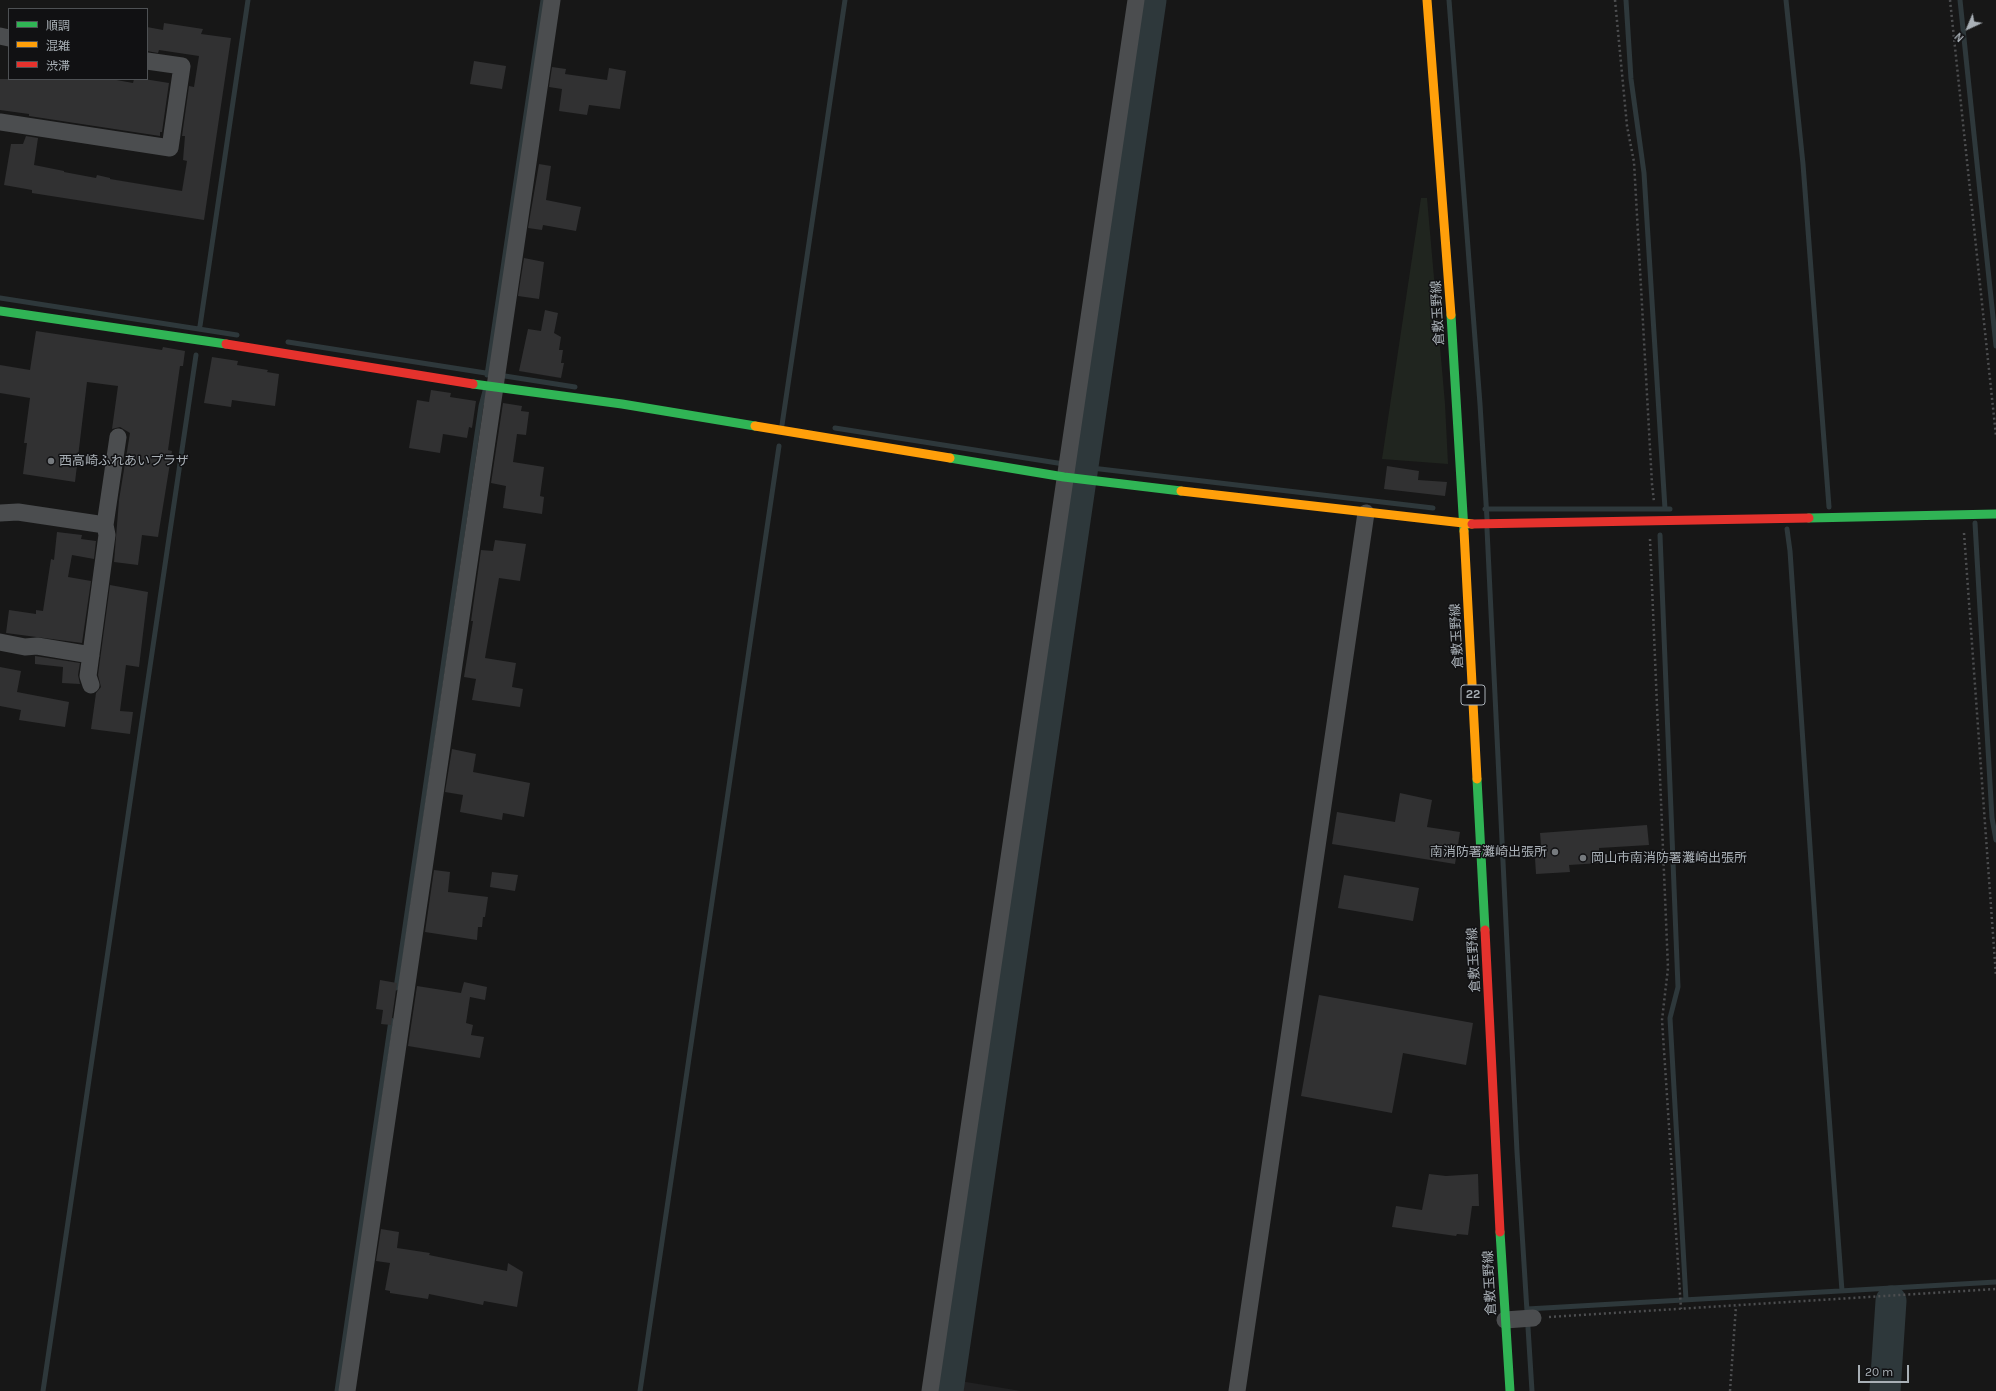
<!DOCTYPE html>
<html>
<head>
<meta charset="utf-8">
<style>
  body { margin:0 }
  #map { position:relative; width:1996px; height:1391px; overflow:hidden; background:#171717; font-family:Karla,"Noto Sans JP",sans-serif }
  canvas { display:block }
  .legend { position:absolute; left:8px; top:8px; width:140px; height:72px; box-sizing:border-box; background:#111113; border:1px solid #4e5154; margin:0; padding:5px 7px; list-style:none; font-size:12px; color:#a9b0b6 }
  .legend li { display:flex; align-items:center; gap:8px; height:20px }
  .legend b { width:20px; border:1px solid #4e5154 }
  .north { position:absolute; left:1948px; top:8px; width:40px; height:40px; -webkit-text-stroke:3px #111113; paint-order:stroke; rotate:224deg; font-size:11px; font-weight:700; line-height:16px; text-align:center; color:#a9b0b6 }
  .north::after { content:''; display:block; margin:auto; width:14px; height:18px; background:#a9b0b6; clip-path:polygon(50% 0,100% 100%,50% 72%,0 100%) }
  .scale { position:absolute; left:1858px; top:1365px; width:51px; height:18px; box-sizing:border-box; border:2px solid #a9b0b6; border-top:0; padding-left:5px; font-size:12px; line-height:14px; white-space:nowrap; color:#a9b0b6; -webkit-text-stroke:3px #111113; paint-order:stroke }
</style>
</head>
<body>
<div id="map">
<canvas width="1996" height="1391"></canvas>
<ul class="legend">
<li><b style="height:5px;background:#30b455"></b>順調</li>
<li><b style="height:5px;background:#ff9f0a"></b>混雑</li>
<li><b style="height:5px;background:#e5322d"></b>渋滞</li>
</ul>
<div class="north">N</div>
<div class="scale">20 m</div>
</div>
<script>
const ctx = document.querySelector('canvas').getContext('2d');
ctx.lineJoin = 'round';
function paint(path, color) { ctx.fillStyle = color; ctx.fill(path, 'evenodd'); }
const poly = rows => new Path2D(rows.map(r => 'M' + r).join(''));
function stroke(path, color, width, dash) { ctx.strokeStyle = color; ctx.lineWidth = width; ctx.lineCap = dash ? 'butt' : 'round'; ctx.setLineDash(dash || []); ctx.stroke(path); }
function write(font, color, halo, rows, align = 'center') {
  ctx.font = font + ' Karla,"Noto Sans JP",sans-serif'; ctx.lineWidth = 3; ctx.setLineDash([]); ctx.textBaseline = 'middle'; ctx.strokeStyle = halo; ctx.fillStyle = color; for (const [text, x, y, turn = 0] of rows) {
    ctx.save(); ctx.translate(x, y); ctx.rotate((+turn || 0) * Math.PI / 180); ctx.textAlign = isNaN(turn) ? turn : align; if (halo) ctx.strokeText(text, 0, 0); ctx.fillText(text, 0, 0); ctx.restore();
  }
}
const built = poly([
  [960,1381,1021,1391,958,1391]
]);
const green = poly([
  [1421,198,1427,198,1445,404,1448,464,1382,459]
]);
const stream = poly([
  [1449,0,1480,404,1487,519],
  [1626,0,1631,79,1644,173,1665,509],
  [1786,0,1803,164,1829,507],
  [1960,0,1996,346],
  [0,298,237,335],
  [200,326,248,0],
  [288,342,575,387],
  [487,375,543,0],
  [782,425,845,0],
  [835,428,1083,467,1433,508],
  [1485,509,1670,509],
  [1975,523,1992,818,1996,840],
  [1487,529,1517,1152,1532,1391],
  [1787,529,1790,551,1820,994,1842,1291],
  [1660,535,1678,987,1670,1018,1686,1300],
  [396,988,481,406,485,391],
  [1527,1309,1996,1282],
  [43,1391,196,355],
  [337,1391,391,1020],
  [640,1391,779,446]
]);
const river = poly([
  [948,1391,1151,0],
  [1885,1391,1891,1301]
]);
const building = poly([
  [164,23,203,29,201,34,231,38,204,220,32,193,32,190,4,185,11,144,23,144,26,136,38,138,34,165,64,171,64,172,96,178,97,175,110,178,110,179,182,191,187,161,183,160,185,136,182,136,189,86,194,87,199,56,159,50,158,53,147,51,147,27,163,30],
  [474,61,506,66,502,89,470,84],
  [552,67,566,69,565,74,607,80,609,68,626,71,620,109,589,105,587,115,559,111,562,89,549,87],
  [0,79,111,79,133,83,134,79,144,79,169,83,162,132,160,132,160,136,29,116,29,114,0,110],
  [539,164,551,166,546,200,581,207,576,231,543,225,542,230,528,228],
  [524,258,544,262,539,299,518,296],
  [545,310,558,313,554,333,561,337,559,350,563,350,561,363,564,363,561,378,519,371,528,329,541,331],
  [36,331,162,350,163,347,185,351,183,366,180,366,168,450,172,451,158,537,142,535,138,565,114,562,119,500,130,433,120,427,112,429,118,386,87,382,75,482,23,474,27,443,24,443,30,398,0,393,0,365,30,370],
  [212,357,238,361,237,365,268,370,267,372,279,374,275,406,232,400,231,407,204,403],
  [431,390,451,393,450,397,476,401,472,428,469,427,467,438,443,434,440,453,409,448,417,400,429,402],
  [503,403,522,406,521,411,529,412,526,435,517,434,513,462,544,467,540,496,544,497,542,514,503,508,506,486,491,483],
  [1387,466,1419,471,1418,480,1447,482,1445,496,1384,489],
  [57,532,82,535,81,539,96,541,94,559,72,555,68,577,91,581,82,643,6,633,9,610,36,614,36,610,43,611,51,559,54,560],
  [495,540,526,544,520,581,499,578,485,658,516,663,512,687,523,689,520,707,472,700,476,679,464,677,473,621,471,621,481,550,493,551],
  [110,585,148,592,139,667,126,665,120,711,133,712,130,734,91,729,96,693,101,687,98,675],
  [35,656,80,663,78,675,80,684,62,683,63,667,35,664],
  [0,667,21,671,17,692,69,702,65,727,19,720,21,710,0,706],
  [452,749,476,754,473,772,530,783,524,817,503,813,502,820,460,812,463,795,445,792],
  [1400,793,1432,800,1427,827,1460,832,1455,864,1332,844,1337,812,1395,822],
  [1647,825,1649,845,1599,848,1600,863,1569,865,1570,872,1536,874,1535,858,1542,857,1540,833],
  [434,870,450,872,448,892,488,897,485,917,483,917,482,927,478,927,477,940,425,932],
  [492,872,518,875,515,891,490,887],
  [1344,875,1419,888,1413,921,1338,908],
  [380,980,397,983,391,1025,381,1024,383,1010,376,1009],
  [464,982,487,987,485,1000,470,997,466,1023,473,1025,471,1035,484,1037,480,1058,408,1046,417,986,461,993],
  [1319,995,1473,1023,1466,1065,1403,1053,1392,1113,1301,1096],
  [1429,1174,1446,1176,1478,1174,1479,1206,1472,1206,1468,1235,1457,1234,1456,1236,1392,1227,1396,1206,1422,1210],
  [381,1229,399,1232,397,1248,430,1253,429,1255,507,1271,508,1263,523,1272,517,1307,484,1301,483,1305,429,1294,428,1299,390,1293,390,1291,385,1290,390,1263,376,1261]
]);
const path = poly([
  [1615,0,1627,126,1634,162,1652,484,1654,502],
  [1950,0,1996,436],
  [1964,533,1996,976],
  [1650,539,1668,968,1662,1020,1681,1309],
  [1549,1317,1996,1289],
  [1730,1391,1736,1306]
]);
const street = poly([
  [0,36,9,38],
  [0,122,170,148,182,66,147,61],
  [0,513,18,512,105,525],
  [0,642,25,647,37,646,91,655],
  [91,685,88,676,107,535,105,525,118,437],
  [1505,1320,1533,1318],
  [347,1391,552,0],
  [930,1391,1136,0],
  [1237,1391,1366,513]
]);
const fast = poly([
  [0,311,226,344],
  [1451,315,1464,531],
  [473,384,622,404,755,426],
  [950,458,1064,477,1181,491],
  [1809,518,1996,514],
  [1477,779,1485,930],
  [1500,1232,1510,1391]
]);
const slow = poly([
  [1427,0,1451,315],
  [755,426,950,458],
  [1181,491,1472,524],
  [1464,531,1477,779]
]);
const jam = poly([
  [226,344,473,384],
  [1472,524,1809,518],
  [1485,930,1500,1232]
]);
const markers = [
  [51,461,4,"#767a7e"],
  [1555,852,4,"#767a7e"],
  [1583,858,4,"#767a7e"]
];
const shields = [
  [1473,695,24]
];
const shieldNames = [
  ["22",1473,695]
];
const streetNames = [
  ["倉敷玉野線",1438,313,-93],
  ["倉敷玉野線",1457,636,-93],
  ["倉敷玉野線",1474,960,-93],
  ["倉敷玉野線",1490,1283,-93]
];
const poiNames = [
  ["西高崎ふれあいプラザ",59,461],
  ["南消防署灘崎出張所",1547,852,"right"],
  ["岡山市南消防署灘崎出張所",1591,858]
];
paint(built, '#212122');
paint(green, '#20251f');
stroke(stream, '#2e383b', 5);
stroke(river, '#2e383b', 31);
paint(building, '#313132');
stroke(path, '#4d4e50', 2.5, [2, 3]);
stroke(street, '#4b4d4f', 17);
stroke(fast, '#30b455', 9);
stroke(slow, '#ff9f0a', 9);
stroke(jam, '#e5322d', 9);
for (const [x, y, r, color] of markers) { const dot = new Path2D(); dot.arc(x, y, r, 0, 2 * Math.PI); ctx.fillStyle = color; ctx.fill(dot); stroke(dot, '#111113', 1.5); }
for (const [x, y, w] of shields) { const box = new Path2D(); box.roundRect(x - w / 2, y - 10, w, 20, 3); ctx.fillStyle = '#111113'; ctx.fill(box); stroke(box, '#a9b0b6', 1); }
write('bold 12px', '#a9b0b6', null, shieldNames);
write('13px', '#a9b0b6', '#111113', streetNames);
write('13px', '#a9b0b6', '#111113', poiNames, 'left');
</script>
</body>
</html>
